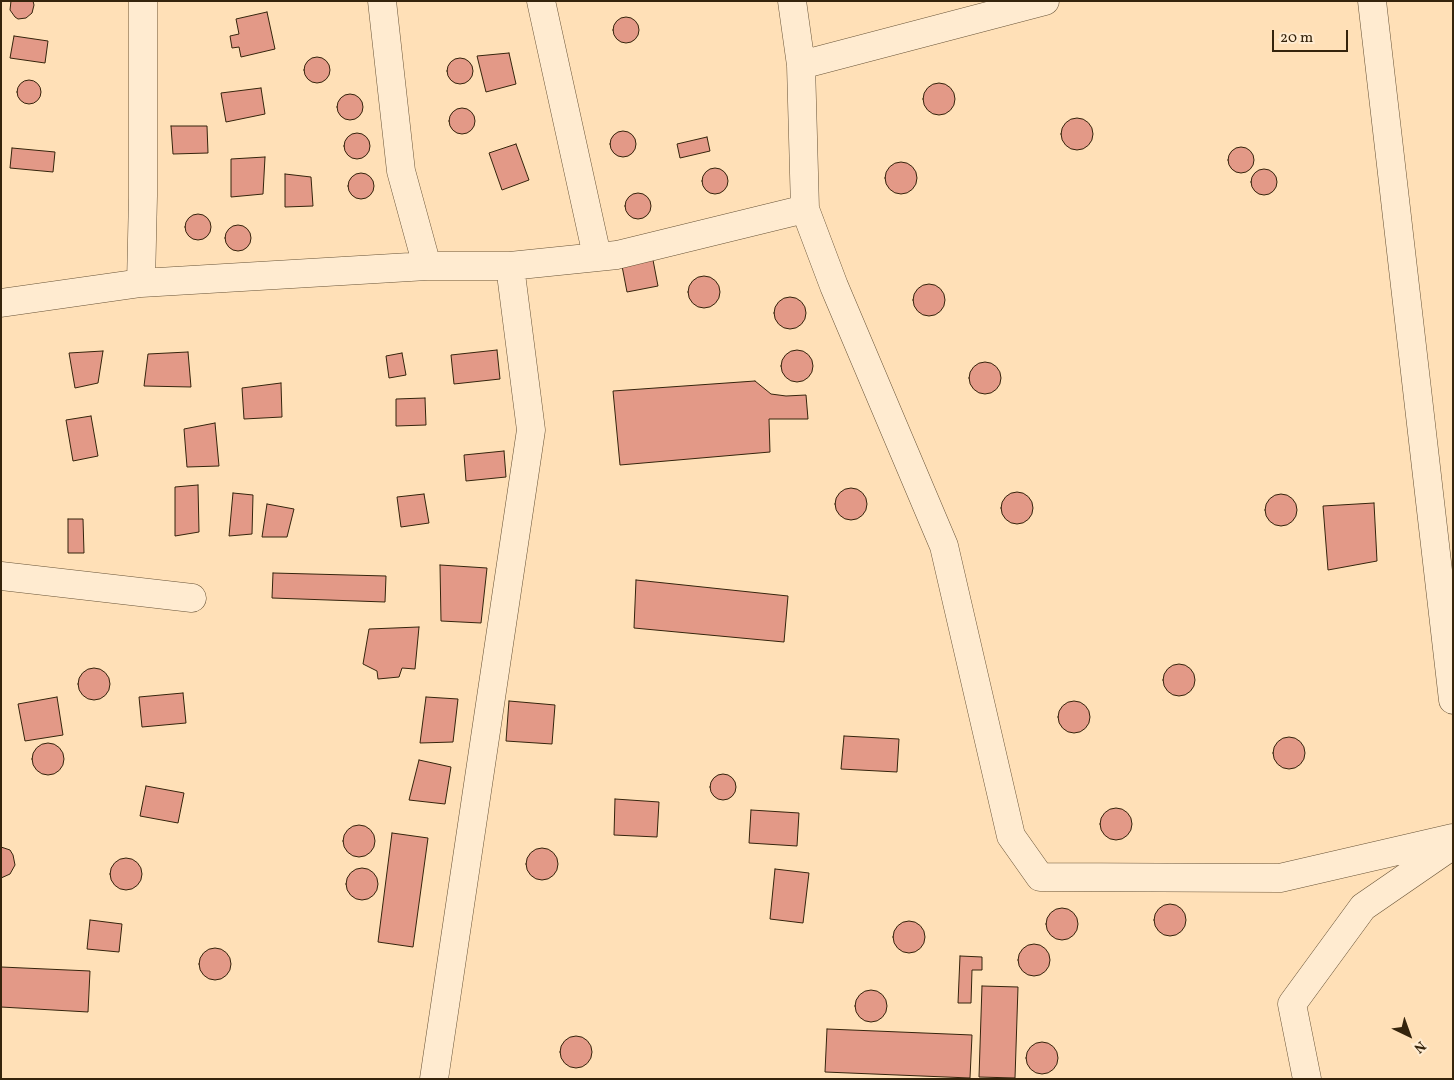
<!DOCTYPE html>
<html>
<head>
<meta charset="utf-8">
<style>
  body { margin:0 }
  #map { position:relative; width:1454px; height:1080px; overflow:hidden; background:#ffe0b7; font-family:Vollkorn,serif }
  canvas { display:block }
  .frame { position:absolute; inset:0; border:2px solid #35240c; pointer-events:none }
  .north { position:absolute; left:1384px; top:1010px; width:50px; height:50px; -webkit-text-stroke:4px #ffebd0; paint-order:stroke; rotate:138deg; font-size:14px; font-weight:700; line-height:20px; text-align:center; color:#35240c }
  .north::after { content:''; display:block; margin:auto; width:18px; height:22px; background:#35240c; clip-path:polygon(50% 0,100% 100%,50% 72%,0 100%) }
  .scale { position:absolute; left:1272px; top:30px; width:76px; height:22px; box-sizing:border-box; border:2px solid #35240c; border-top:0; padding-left:6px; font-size:15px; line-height:18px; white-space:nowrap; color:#35240c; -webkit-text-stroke:4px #ffebd0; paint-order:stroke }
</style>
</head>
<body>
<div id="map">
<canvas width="1454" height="1080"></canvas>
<div class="frame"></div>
<div class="north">N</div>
<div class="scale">20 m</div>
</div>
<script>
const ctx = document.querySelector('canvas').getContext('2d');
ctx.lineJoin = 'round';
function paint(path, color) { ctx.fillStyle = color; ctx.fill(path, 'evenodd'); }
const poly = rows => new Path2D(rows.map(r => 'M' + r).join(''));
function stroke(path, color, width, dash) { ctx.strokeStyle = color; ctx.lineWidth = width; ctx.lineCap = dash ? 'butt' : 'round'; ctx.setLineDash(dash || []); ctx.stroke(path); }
const building = poly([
  [11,1,33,1,34,5,32,13,26,18,18,19,15,17,10,10,11,1],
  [267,12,275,49,241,57,239,47,232,48,230,36,239,34,236,19,267,12],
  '613 30a13 13 0 1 1 26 0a13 13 0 1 1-26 0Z',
  [14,36,48,41,45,63,10,58,14,36],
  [509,53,516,84,486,92,477,56,509,53],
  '304 70a13 13 0 1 1 26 0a13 13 0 1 1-26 0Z',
  '447 71a13 13 0 1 1 26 0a13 13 0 1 1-26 0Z',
  '17 92a12 12 0 1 1 24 0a12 12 0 1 1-24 0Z',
  '923 99a16 16 0 1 1 32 0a16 16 0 1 1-32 0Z',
  [261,88,265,114,226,122,221,93,261,88],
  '337 107a13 13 0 1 1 26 0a13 13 0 1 1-26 0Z',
  '449 121a13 13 0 1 1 26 0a13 13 0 1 1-26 0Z',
  '1061 134a16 16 0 1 1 32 0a16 16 0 1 1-32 0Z',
  [171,126,207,126,208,153,173,154,171,126],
  '610 144a13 13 0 1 1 26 0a13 13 0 1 1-26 0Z',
  '344 146a13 13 0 1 1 26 0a13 13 0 1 1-26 0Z',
  [707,137,710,151,680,158,677,144,707,137],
  [516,144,529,180,502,190,489,153,516,144],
  '1228 160a13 13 0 1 1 26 0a13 13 0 1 1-26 0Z',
  [12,148,55,152,53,172,10,168,12,148],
  [265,157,263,194,231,197,231,159,265,157],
  '885 178a16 16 0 1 1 32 0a16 16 0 1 1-32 0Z',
  '702 181a13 13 0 1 1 26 0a13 13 0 1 1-26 0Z',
  '1251 182a13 13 0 1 1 26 0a13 13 0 1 1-26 0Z',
  '348 186a13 13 0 1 1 26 0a13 13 0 1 1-26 0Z',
  [285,174,311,177,313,206,285,207,285,174],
  '625 206a13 13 0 1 1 26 0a13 13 0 1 1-26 0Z',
  '185 227a13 13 0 1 1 26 0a13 13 0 1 1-26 0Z',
  '225 238a13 13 0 1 1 26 0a13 13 0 1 1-26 0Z',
  [653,260,658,286,627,292,622,266,653,260],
  '688 292a16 16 0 1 1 32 0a16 16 0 1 1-32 0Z',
  '913 300a16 16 0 1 1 32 0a16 16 0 1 1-32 0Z',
  '774 313a16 16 0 1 1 32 0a16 16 0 1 1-32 0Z',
  [497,350,500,379,454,384,451,355,497,350],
  '781 366a16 16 0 1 1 32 0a16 16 0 1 1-32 0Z',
  [103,351,98,383,75,388,69,353,103,351],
  [188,352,191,387,144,386,148,354,188,352],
  [402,353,406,375,389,378,386,356,402,353],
  '969 378a16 16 0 1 1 32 0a16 16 0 1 1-32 0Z',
  [755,381,771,394,786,396,806,395,808,419,769,419,770,452,620,465,613,391,755,381],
  [281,383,282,417,244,419,242,388,281,383],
  [425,398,426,425,396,426,396,399,425,398],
  [91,416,98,456,73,461,66,420,91,416],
  [215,423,219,466,187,467,184,429,215,423],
  [504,451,506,477,466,481,464,455,504,451],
  [198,485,199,532,175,536,175,487,198,485],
  '835 504a16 16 0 1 1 32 0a16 16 0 1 1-32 0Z',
  '1001 508a16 16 0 1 1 32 0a16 16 0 1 1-32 0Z',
  [233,493,253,495,252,534,229,536,233,493],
  [424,494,429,523,401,527,397,497,424,494],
  '1265 510a16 16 0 1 1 32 0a16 16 0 1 1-32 0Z',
  [1374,503,1377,561,1328,570,1323,506,1374,503],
  [267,504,294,509,287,537,262,537,267,504],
  [68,519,83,519,84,553,68,553,68,519],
  [440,565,487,568,481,623,441,621,440,565],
  [273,573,386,576,385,602,272,598,273,573],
  [636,580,788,596,784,642,634,628,636,580],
  [419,627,415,669,402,668,399,677,378,679,377,671,363,664,369,629,419,627],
  '1163 680a16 16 0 1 1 32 0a16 16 0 1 1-32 0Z',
  '78 684a16 16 0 1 1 32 0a16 16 0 1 1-32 0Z',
  [183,693,186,723,142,727,139,697,183,693],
  [57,697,63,735,25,741,18,704,57,697],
  [426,697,458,699,453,742,420,743,426,697],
  [509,701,555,705,552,744,506,741,509,701],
  '1058 717a16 16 0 1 1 32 0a16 16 0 1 1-32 0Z',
  [844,736,899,739,897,772,841,769,844,736],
  '1273 753a16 16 0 1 1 32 0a16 16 0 1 1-32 0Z',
  '32 759a16 16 0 1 1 32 0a16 16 0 1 1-32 0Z',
  [419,760,451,767,445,804,409,800,419,760],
  '710 787a13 13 0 1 1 26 0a13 13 0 1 1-26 0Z',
  [146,786,184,793,178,823,140,816,146,786],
  [615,799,659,802,657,837,614,835,615,799],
  '1100 824a16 16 0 1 1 32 0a16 16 0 1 1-32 0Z',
  [751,810,799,813,797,846,749,843,751,810],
  '343 841a16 16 0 1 1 32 0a16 16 0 1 1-32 0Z',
  [392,833,428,838,413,947,378,942,392,833],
  [1,847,10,850,13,855,15,865,10,874,1,878,1,847],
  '526 864a16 16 0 1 1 32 0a16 16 0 1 1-32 0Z',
  '110 874a16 16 0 1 1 32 0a16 16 0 1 1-32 0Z',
  '346 884a16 16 0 1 1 32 0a16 16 0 1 1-32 0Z',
  [775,869,809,873,803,923,770,919,775,869],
  '1154 920a16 16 0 1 1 32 0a16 16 0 1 1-32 0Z',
  '1046 924a16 16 0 1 1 32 0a16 16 0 1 1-32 0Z',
  [90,920,122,924,119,952,87,949,90,920],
  '893 937a16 16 0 1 1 32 0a16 16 0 1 1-32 0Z',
  '1018 960a16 16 0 1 1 32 0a16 16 0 1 1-32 0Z',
  '199 964a16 16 0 1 1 32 0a16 16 0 1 1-32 0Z',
  [960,956,982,957,982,970,972,970,971,1003,958,1003,960,956],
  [1,967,90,971,88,1012,1,1007,1,967],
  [982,986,1018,987,1015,1078,979,1077,982,986],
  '855 1006a16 16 0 1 1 32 0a16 16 0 1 1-32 0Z',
  [827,1029,972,1035,970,1078,825,1072,827,1029],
  '560 1052a16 16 0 1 1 32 0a16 16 0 1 1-32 0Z',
  '1026 1058a16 16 0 1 1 32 0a16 16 0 1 1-32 0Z'
]);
const minor = poly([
  [382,1,401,171,427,266],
  [541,1,597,256],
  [792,1,801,65,805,209,834,286,944,546,1011,836,1040,877,1280,878,1453,838],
  [1372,1,1453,700],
  [801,65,1045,1],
  [141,283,143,196,143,1],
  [1,303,141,283,427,266,510,266,617,255,805,209],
  [1,576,192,598],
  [434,1079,531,430,510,266],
  [1307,1079,1292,1004,1363,907,1453,845]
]);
paint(building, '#e39987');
stroke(building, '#35240c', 1);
stroke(minor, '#685337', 29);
stroke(minor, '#ffebd0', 28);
</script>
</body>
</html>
